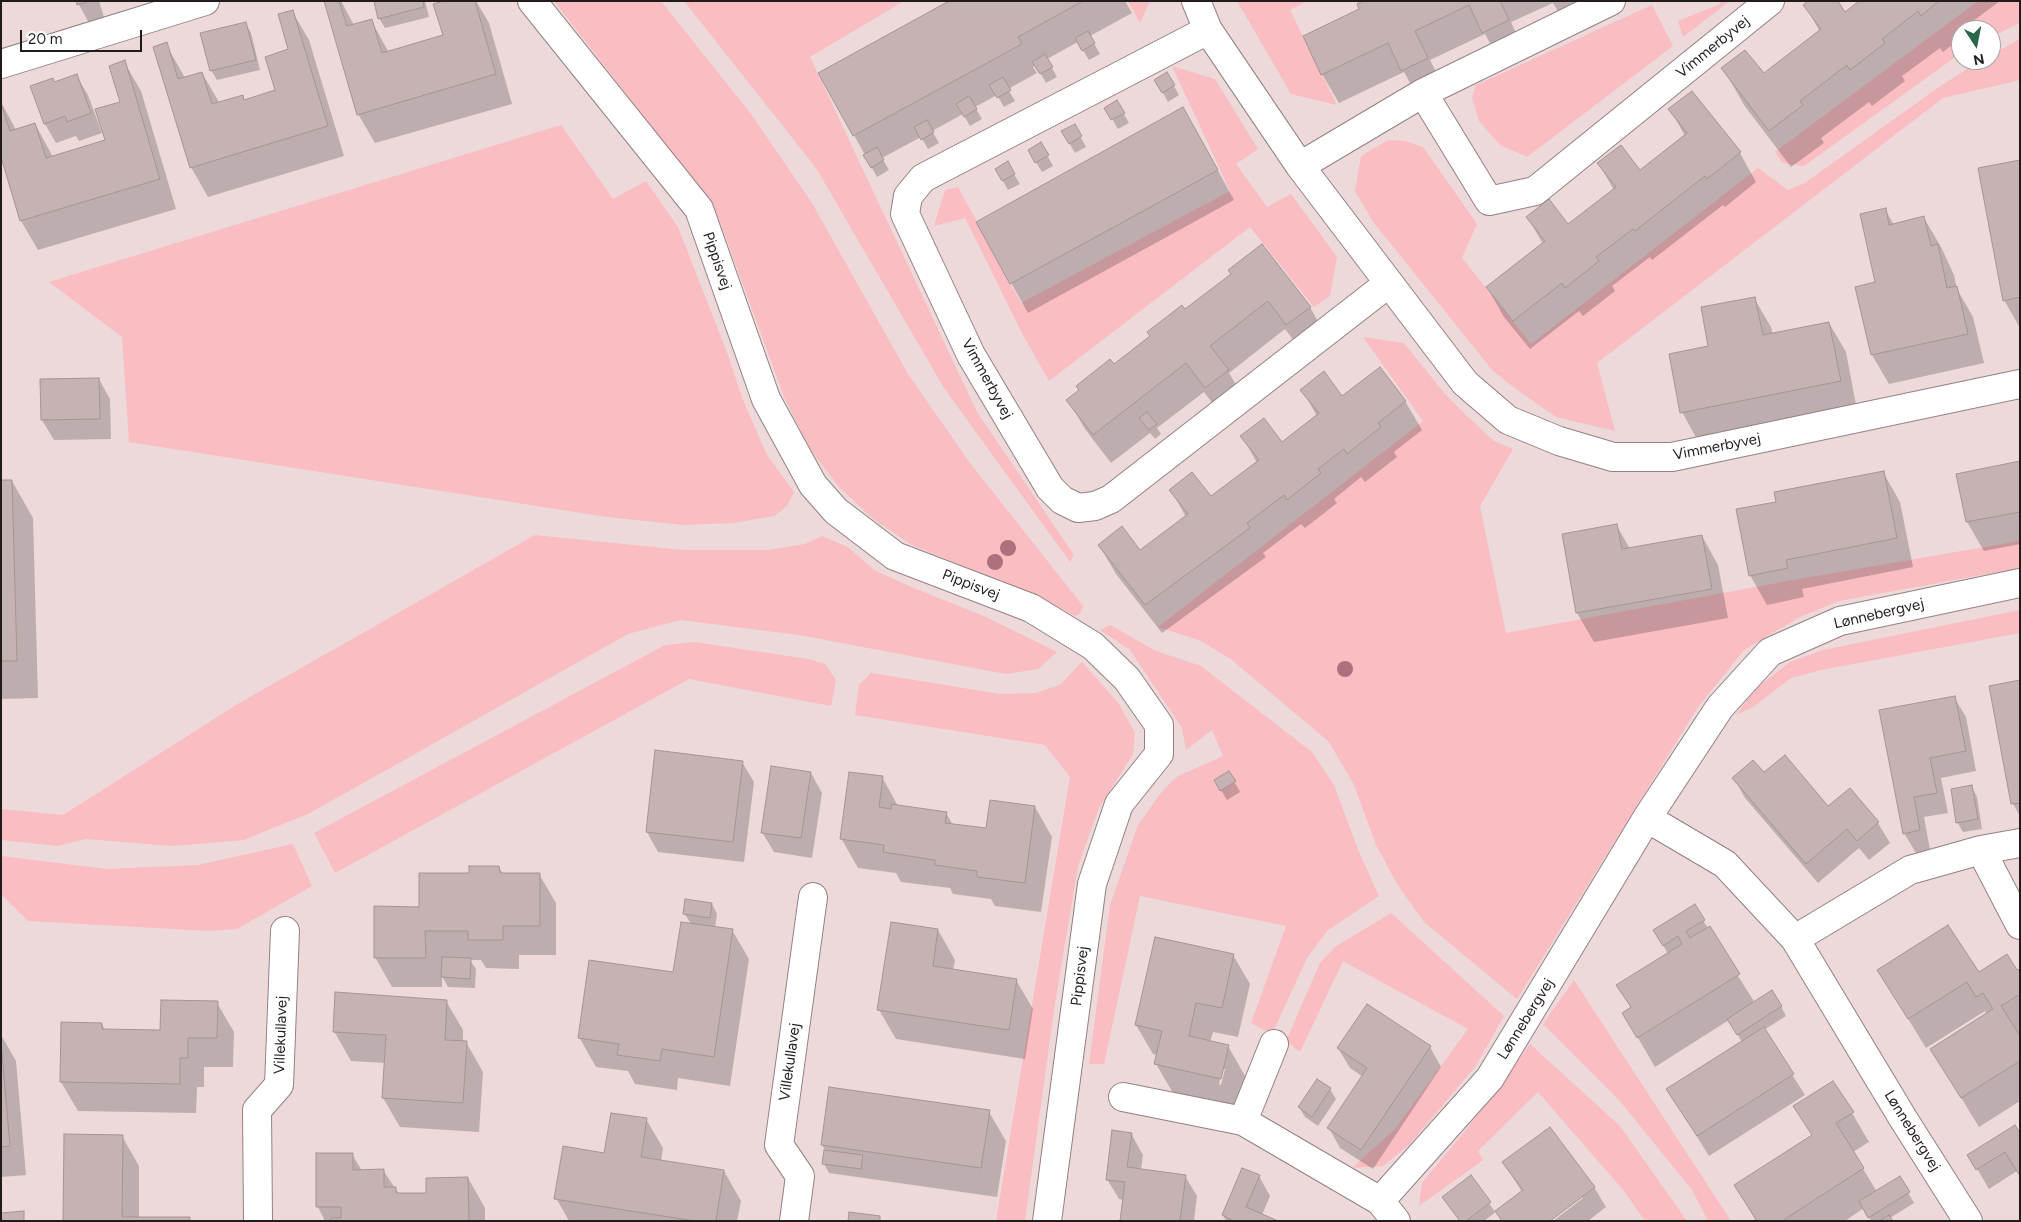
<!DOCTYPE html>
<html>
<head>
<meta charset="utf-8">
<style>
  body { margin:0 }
  #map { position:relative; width:2021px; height:1222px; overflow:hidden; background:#edd9da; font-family:Figtree,sans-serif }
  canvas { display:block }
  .frame { position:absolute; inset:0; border:2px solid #221b1c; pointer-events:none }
  .north { position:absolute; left:1951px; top:20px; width:50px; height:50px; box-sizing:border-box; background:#fff; border:1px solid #a7a4a4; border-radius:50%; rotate:169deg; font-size:14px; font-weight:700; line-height:20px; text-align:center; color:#221b1c }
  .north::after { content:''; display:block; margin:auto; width:18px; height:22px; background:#2c644c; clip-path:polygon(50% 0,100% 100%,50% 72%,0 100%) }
  .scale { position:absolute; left:20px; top:30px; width:122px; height:22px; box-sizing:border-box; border:2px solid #221b1c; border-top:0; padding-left:6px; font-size:15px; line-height:18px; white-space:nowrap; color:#221b1c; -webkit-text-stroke:4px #fff; paint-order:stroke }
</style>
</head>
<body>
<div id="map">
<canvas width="2021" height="1222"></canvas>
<div class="frame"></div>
<div class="north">N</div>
<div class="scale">20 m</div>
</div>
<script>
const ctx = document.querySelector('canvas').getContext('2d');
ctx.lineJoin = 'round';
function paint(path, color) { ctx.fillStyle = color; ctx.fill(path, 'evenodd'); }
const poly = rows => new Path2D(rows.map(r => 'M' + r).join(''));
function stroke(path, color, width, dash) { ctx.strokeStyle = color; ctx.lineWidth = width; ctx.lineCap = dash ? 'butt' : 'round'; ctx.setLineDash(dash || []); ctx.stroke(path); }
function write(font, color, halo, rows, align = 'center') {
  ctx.font = font + ' Figtree,sans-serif'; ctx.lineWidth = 4; ctx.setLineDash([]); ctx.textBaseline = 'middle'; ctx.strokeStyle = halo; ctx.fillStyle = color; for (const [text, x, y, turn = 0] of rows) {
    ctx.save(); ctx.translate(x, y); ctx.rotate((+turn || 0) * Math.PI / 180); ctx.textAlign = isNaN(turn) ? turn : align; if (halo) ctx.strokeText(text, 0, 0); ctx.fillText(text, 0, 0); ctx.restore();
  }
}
const green = poly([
  [554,1,661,1,751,114,812,203,908,374,970,463,1083,606,1080,614,1075,616,1040,598,910,544,872,518,840,488,811,451,785,399,721,225,693,180],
  [684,1,904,1,810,57,977,412,1074,555,1070,562,944,388,816,168],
  [1128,1,1150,1,1140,23],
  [1237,1,1307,1,1290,10,1337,105,1291,94],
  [1720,1,1730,1,1683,37,1678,21,1720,4],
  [1978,1,2020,1,2020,23,1991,37,1991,30,1961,30,1961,53,1804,166,1783,163,1775,152],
  [1652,5,1673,46,1527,157,1500,145,1479,121,1472,97,1476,85],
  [2020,39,2020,80,1943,98,1597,363,1615,431,1556,417,1520,392,1493,371,1374,223,1355,191,1361,156,1388,140,1405,141,1423,147,1477,224,1462,258,1531,344,1758,168,1788,190,1805,183,1936,89,1981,60,1991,60,1991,55],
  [1172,66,1215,79,1258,149,1236,164,1267,207,1291,194,1337,257,1330,296,1314,307,1250,227,1049,381,1023,335,965,218,934,226,945,190,958,187,1021,303,1230,191],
  [561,125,613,199,646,181,678,227,728,355,743,400,767,455,794,492,787,506,774,516,733,523,683,525,607,517,129,442,122,337,49,282],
  [1363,337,1404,343,1445,394,1466,415,1494,441,1513,449,1480,506,1506,633,1804,578,2020,541,2020,568,1839,601,1798,618,1744,650,1698,707,1517,999,1424,922,1397,884,1376,845,1354,785,1329,742,1232,660,1201,641,1158,627,1423,421],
  [535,535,683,550,768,550,805,544,822,536,848,547,874,570,911,587,984,616,1057,652,1038,669,1006,674,799,635,680,620,628,634,310,813,244,840,172,846,86,839,58,846,1,840,1,809,63,815,236,705],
  [2020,610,2020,633,1821,670,1791,678,1753,707,1736,715,1756,688,1790,662,1823,650],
  [1110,625,1156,651,1201,666,1312,752,1334,785,1359,852,1379,896,1327,931,1307,958,1272,1034,1251,1023,1286,926,1140,896,1104,1064,1089,1064,1110,905,1138,825,1163,790,1178,776,1223,756,1212,730,1186,750,1182,728,1130,650,1100,630],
  [695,642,808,659,825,664,836,680,831,706,689,679,335,873,314,833,665,645],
  [1082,662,1119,704,1135,733,1133,754,1099,808,1078,866,1055,1003,1025,1221,996,1221,1070,777,1045,745,855,715,859,685,871,673,1000,694,1035,693,1060,685],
  [293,844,312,886,237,929,209,931,28,921,1,894,1,856,106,869,198,865],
  [1391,913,1504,1016,1475,1067,1409,1145,1383,1166,1352,1168,1394,1130,1468,1029,1343,961,1300,1052,1286,1041,1320,963,1335,947],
  [1574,980,1731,1221,1708,1221,1692,1190,1619,1100,1543,1024],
  [1530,1044,1620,1126,1687,1221,1645,1221,1624,1191,1538,1092,1478,1151,1483,1160,1419,1206,1422,1183,1473,1121]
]);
const shadow = poly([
  [77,1,99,1,108,30,95,34],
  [326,1,341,1,354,25,371,20,389,53,444,36,447,1,476,1,489,23,512,104,375,143,358,114],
  [375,1,425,1,429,17,385,28,379,18],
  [951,1,1125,1,1132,13,1090,36,1100,54,1089,60,1078,42,1047,59,1057,77,1046,83,1036,65,1033,67,1037,73,1008,89,1015,101,1004,107,997,95,975,107,982,119,970,126,963,114,932,131,939,143,928,149,921,137,882,158,889,170,877,177,854,135],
  [1366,1,1585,1,1569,29,1553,3,1511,22,1524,50,1500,61,1485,34,1430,60,1444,88,1419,99,1404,72,1339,103,1322,74],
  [1861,1,2000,1,1973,21,1976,27,1972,30,1961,30,1961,38,1943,52,1940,48,1902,76,1905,81,1872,106,1869,102,1821,138,1824,143,1791,167,1744,105,1723,68,1763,75,1820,32,1805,5,1845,13],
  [292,11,309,40,344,156,208,197,191,167,166,44,185,78,202,73,219,102,242,97,245,101,277,91,290,50],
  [246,24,251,33,260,70,217,80,211,70],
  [124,62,141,91,176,209,38,250,21,221,1,153,1,102,16,130,35,124,53,157,106,141,121,102],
  [1167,74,1179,95,1168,102,1156,80],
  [76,75,88,95,102,133,79,141,76,136,56,143,45,124,54,83],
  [1117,102,1129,123,1118,129,1106,108],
  [1670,109,1740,153,1756,182,1725,207,1723,205,1652,260,1650,257,1612,286,1615,291,1583,316,1579,311,1530,349,1504,317,1487,287,1543,244,1528,218,1568,226,1614,190,1599,164,1640,171,1685,136],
  [1074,125,1086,147,1075,153,1063,132],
  [1200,138,1234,200,1028,313,977,222],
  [1041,144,1053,166,1042,172,1029,151],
  [2020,161,2020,328,2004,300],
  [1007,163,1020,184,1008,190,996,169],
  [1885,209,1894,225,1924,218,1941,247,1954,275,1957,289,1973,317,1984,363,1889,384,1872,355,1857,288,1877,283],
  [1232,275,1310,307,1326,336,1304,354,1285,329,1229,373,1245,400,1222,416,1204,392,1157,428,1161,434,1155,439,1150,433,1111,463,1085,429,1068,400],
  [1754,298,1771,327,1773,335,1829,323,1846,352,1857,410,1698,441,1682,412,1710,347],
  [99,379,110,399,111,439,54,440,42,420],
  [1302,390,1342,398,1405,401,1422,430,1394,452,1397,457,1365,482,1361,477,1334,499,1337,503,1305,528,1301,524,1263,553,1266,557,1162,633,1116,574,1099,545,1140,552,1186,517,1171,490,1211,498,1257,463,1242,436,1282,444,1317,416],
  [2020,462,2020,544,1984,551,1967,522,1957,475],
  [1883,472,1900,502,1913,567,1802,589,1804,597,1767,605,1750,575,1777,503],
  [1,481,12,481,33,518,38,698,1,699],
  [1617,526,1630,549,1702,536,1718,565,1728,618,1594,642,1577,613],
  [2020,681,2020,816,2013,804],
  [1954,697,1966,717,1976,771,1941,778,1948,813,1924,817,1930,850,1916,853,1904,833,1881,711],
  [742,762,754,782,744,862,658,852,647,832],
  [1229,772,1240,792,1227,800,1215,780],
  [811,773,822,793,812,858,774,852,762,832],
  [1764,774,1828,807,1850,789,1878,823,1890,843,1869,860,1859,848,1818,883,1745,798,1734,778],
  [882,777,898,806,946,813,953,825,987,830,1035,807,1052,837,1041,912,995,906,991,899,953,894,950,888,901,882,896,873,858,868,841,838],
  [1972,787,1977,797,1982,829,1963,832,1957,822],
  [499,867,503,874,539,874,556,903,556,955,519,955,519,969,486,968,481,960,470,960,476,969,475,988,448,987,442,976,442,987,392,987,375,957,420,908,470,874],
  [712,904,717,914,715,928,732,930,749,959,730,1086,678,1078,677,1090,635,1084,628,1071,596,1067,579,1037,675,973,691,924,684,913],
  [1694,906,1755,1003,1781,1006,1786,1016,1764,1030,1805,1095,1709,1156,1680,1109,1742,1042,1729,1020,1655,1067,1624,1014,1631,1008,1618,985,1668,954,1655,930],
  [938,930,955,960,953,970,1016,980,1033,1009,1025,1059,896,1039,879,1010],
  [1233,955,1250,984,1238,1037,1213,1032,1210,1042,1228,1046,1245,1076,1238,1107,1173,1093,1156,1064,1158,1055,1153,1054,1136,1025],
  [1222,1069,1225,1069,1221,1085,1219,1084],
  [1878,970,1979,974,2020,971,2020,1101,1979,1127,1932,1050,1987,1015,1985,1011,1926,1048],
  [446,1001,463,1030,463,1042,466,1042,483,1072,479,1132,400,1127,383,1098,386,1063,351,1061,334,1031],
  [217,1003,234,1032,233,1067,204,1067,204,1087,197,1087,196,1113,78,1111,61,1082,102,1024,105,1030,161,1031],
  [1,1035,16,1061,26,1175,1,1177],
  [1430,1047,1441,1067,1373,1169,1340,1148,1329,1128,1363,1077,1350,1068,1338,1048],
  [1330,1089,1336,1099,1318,1126,1305,1117,1299,1107],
  [1795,1106,1852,1113,1869,1142,1853,1152,1877,1192,1900,1178,1914,1203,1890,1218,1892,1221,1871,1221,1864,1208,1845,1221,1756,1221,1736,1186,1813,1137],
  [989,1112,1006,1141,997,1197,829,1173,824,1164,825,1150,822,1145],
  [646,1119,663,1148,661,1161,724,1171,741,1201,737,1221,569,1221,556,1198],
  [1132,1135,1143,1155,1141,1170,1185,1176,1197,1196,1194,1221,1121,1221,1124,1200,1119,1199,1107,1179],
  [122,1136,139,1166,139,1218,189,1218,191,1221,65,1221],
  [2020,1136,2017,1171,1989,1189,1969,1155],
  [352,1154,362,1171,383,1170,399,1194,427,1194,468,1178,485,1208,485,1221,325,1221,318,1207],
  [1504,1163,1594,1187,1606,1207,1588,1221,1553,1221,1583,1198,1581,1196,1497,1211,1484,1221,1460,1221,1444,1197,1489,1203,1495,1212,1522,1192],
  [1259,1176,1270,1196,1262,1215,1275,1221,1226,1221,1223,1215]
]);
const building = poly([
  [76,1,90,1,77,5,76,1],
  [324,1,339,1,347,26,372,19,382,53,443,35,433,4,443,1,475,1,496,74,357,115,324,1],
  [374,1,423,1,424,7,378,19,374,1],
  [949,1,1083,1,1018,37,1022,44,853,136,818,73,949,1],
  [1363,1,1500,1,1509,20,1482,33,1469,5,1415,31,1428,58,1401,71,1388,43,1321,75,1303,36,1359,9,1357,4,1363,1],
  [1808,1,1838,1,1845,12,1859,1,1939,1,1921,16,1918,11,1882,39,1885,43,1850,70,1847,65,1800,101,1803,105,1769,131,1721,68,1745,50,1764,73,1821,29,1803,5,1808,1],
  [293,10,328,126,190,168,153,47,167,42,178,79,202,72,212,104,243,95,244,100,275,90,265,57,288,49,278,14,293,10],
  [246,22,256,60,210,71,200,33,246,22],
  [1088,31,1095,43,1082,51,1075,38,1088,31],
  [1045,54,1053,67,1040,74,1032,62,1045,54],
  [125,60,160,179,20,221,1,157,1,103,10,131,35,123,46,158,105,140,95,109,120,102,109,66,125,60],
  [1167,72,1175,85,1162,93,1154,80,1167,72],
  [77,74,91,113,67,122,65,116,44,124,30,86,53,78,54,82,77,74],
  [1003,77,1011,90,997,98,989,85,1003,77],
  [1692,91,1741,152,1707,179,1705,176,1635,231,1633,229,1596,257,1599,261,1565,288,1562,283,1513,321,1486,287,1545,241,1526,217,1549,199,1568,224,1616,187,1597,163,1621,145,1640,170,1687,133,1668,109,1692,91],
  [969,96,977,109,964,117,956,104,969,96],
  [1117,100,1125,113,1111,120,1104,108,1117,100],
  [1183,107,1218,170,1010,284,976,222,1183,107],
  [927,120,934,132,921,140,914,127,927,120],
  [1075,124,1082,136,1069,144,1061,131,1075,124],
  [1041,142,1049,155,1035,163,1028,150,1041,142],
  [877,147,884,160,871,168,863,155,877,147],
  [2020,160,2020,297,2003,301,1978,168,2020,160],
  [1008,161,1015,174,1002,181,995,169,1008,161],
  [1886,208,1889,225,1924,216,1931,246,1938,244,1947,288,1957,286,1968,334,1871,355,1855,287,1875,282,1860,214,1886,208],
  [1262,244,1311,307,1286,325,1268,301,1210,346,1229,370,1205,388,1186,363,1093,435,1066,400,1079,390,1076,386,1110,359,1114,364,1150,336,1147,332,1182,305,1185,309,1231,274,1228,270,1262,244],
  [1755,297,1763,335,1829,322,1841,381,1680,413,1669,354,1708,346,1701,307,1755,297],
  [1380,367,1406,401,1378,423,1381,427,1347,454,1344,449,1318,469,1321,473,1287,500,1284,495,1247,523,1250,528,1145,605,1098,545,1122,526,1140,550,1188,514,1169,490,1192,472,1211,496,1259,460,1240,436,1264,418,1282,442,1319,413,1300,390,1324,371,1342,396,1380,367],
  [99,378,100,419,41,420,40,379,99,378],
  [1147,412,1157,424,1149,430,1139,418,1147,412],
  [2020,461,2020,512,1966,522,1956,474,2020,461],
  [1884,471,1897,538,1786,560,1788,568,1749,576,1736,509,1776,502,1774,492,1884,471],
  [1,480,12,480,17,661,1,661,1,480],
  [1617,524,1622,549,1702,535,1712,589,1576,613,1562,534,1617,524],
  [2020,680,2020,803,2011,804,1989,686,2020,680],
  [1955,696,1966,751,1930,758,1937,793,1914,797,1920,830,1903,834,1879,710,1955,696],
  [655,750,743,761,733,842,646,832,655,750],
  [1785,755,1828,806,1850,788,1879,822,1857,841,1847,829,1806,864,1732,778,1753,760,1764,772,1785,755],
  [771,766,811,772,801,838,761,833,771,766],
  [1229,771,1236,781,1220,791,1214,780,1229,771],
  [849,772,883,776,879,807,891,809,891,804,947,812,945,823,986,828,990,800,1035,806,1025,883,977,877,977,871,935,865,935,860,883,852,884,845,840,839,849,772],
  [1972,785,1978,819,1956,823,1951,789,1972,785],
  [469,866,499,866,500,873,540,873,540,926,503,926,503,940,468,940,468,931,425,931,426,958,374,958,374,906,419,907,419,873,469,873,469,866],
  [685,899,712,903,710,918,683,914,685,899],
  [1695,904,1705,920,1686,931,1690,938,1710,926,1740,974,1637,1038,1622,1013,1631,1007,1616,985,1682,944,1678,936,1663,946,1653,930,1695,904],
  [681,922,733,929,714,1057,662,1049,660,1061,617,1055,619,1044,578,1038,589,960,673,972,681,922],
  [891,922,938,929,933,966,1017,979,1009,1030,877,1010,891,922],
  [1948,925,1979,972,2007,954,2017,970,2020,969,2020,994,2001,1006,2020,1036,2020,1061,1961,1098,1930,1049,1993,1009,1983,993,1976,997,1967,982,1908,1019,1877,970,1948,925],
  [1155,937,1234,954,1222,1008,1196,1003,1189,1036,1229,1045,1221,1079,1154,1064,1162,1031,1135,1025,1155,937],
  [442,957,471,958,470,979,441,977,442,957],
  [1772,990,1782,1006,1737,1035,1727,1019,1772,990],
  [335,992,447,1000,445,1040,467,1041,463,1103,382,1098,386,1035,333,1032,335,992],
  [161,1000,218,1001,217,1038,188,1038,188,1058,180,1058,180,1084,60,1082,61,1022,102,1023,102,1029,160,1030,161,1000],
  [1367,1004,1431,1046,1361,1150,1327,1128,1367,1068,1337,1048,1367,1004],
  [1764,1027,1794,1074,1697,1136,1666,1089,1764,1027],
  [1,1042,10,1146,1,1147,1,1042],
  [1317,1079,1331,1088,1312,1117,1298,1107,1317,1079],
  [1833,1081,1854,1112,1836,1123,1864,1168,1782,1221,1757,1221,1734,1185,1812,1135,1793,1106,1833,1081],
  [829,1087,990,1110,981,1168,821,1145,829,1087],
  [611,1113,647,1118,641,1157,724,1170,716,1221,695,1221,554,1199,563,1146,604,1153,611,1113],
  [2015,1125,2020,1133,2020,1176,2005,1152,1976,1170,1967,1155,2015,1125],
  [1550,1127,1595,1187,1550,1221,1502,1221,1495,1211,1523,1190,1502,1162,1550,1127],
  [1112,1130,1132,1133,1127,1167,1186,1175,1180,1221,1120,1221,1125,1182,1106,1180,1112,1130],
  [64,1134,123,1135,122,1217,190,1217,190,1221,63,1221,64,1134],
  [824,1150,863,1155,861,1169,822,1164,824,1150],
  [316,1153,353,1153,353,1170,384,1169,384,1187,396,1187,396,1193,426,1193,426,1178,468,1177,469,1221,331,1221,331,1218,341,1218,341,1207,316,1207,316,1153],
  [1242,1168,1260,1175,1246,1207,1278,1221,1234,1221,1222,1215,1242,1168],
  [1471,1175,1491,1202,1466,1221,1460,1221,1442,1197,1471,1175],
  [1900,1176,1910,1192,1868,1218,1859,1201,1900,1176],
  [24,1211,24,1221,1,1221,1,1213,24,1211],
  [849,1212,880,1216,880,1221,848,1221,849,1212],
  [1889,1215,1893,1221,1880,1221,1889,1215]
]);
const minor = poly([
  [532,1,699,209,766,399,813,485,836,511,895,556,1031,608,1093,646,1127,679,1159,725,1159,754,1119,804,1092,884,1047,1221],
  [1196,1,1208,30,1300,166,1465,383,1508,420,1559,441,1613,457,1672,457,2020,384],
  [1208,30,923,178,908,196,905,214,971,355,1050,488,1062,500,1078,508,1095,506,1111,499,1389,283],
  [1,64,205,1],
  [1423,93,1489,201,1535,191,1770,1],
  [1300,166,1423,93,1611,1],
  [1647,818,1725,864,1795,939,1904,1120,1968,1221],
  [1981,850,2020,925],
  [1795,939,1910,870,1981,850,2020,843],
  [1123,1097,1243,1121,1380,1201,1396,1221],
  [1243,1121,1274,1044],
  [1380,1201,1490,1078,1647,818,1720,707,1770,652,1840,621,2020,583],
  [258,1221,257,1110,279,1085,285,931],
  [794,1221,800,1176,779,1145,813,897]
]);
const trees = [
  [1008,548],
  [995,562],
  [1345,669]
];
const streetNames = [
  ["Vimmerbyvej",1713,47,-39],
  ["Pippisvej",717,261,71],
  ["Vimmerbyvej",987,379,61],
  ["Vimmerbyvej",1717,447,-11],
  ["Pippisvej",971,585,21],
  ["Lønnebergvej",1879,614,-13],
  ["Pippisvej",1080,976,-83],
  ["Lønnebergvej",1526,1019,-58],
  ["Villekullavej",281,1035,-88],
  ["Villekullavej",790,1062,-82],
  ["Lønnebergvej",1912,1131,58]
];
paint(green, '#f9bdc2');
paint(shadow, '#0003');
paint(building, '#c5b2b3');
stroke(building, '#a69394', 1);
stroke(minor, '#948183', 30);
stroke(minor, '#fff', 28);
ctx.fillStyle = '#af707d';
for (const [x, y] of trees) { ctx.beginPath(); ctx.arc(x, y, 8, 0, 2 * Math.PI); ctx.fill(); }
write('15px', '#221b1c', '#fff', streetNames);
</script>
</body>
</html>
